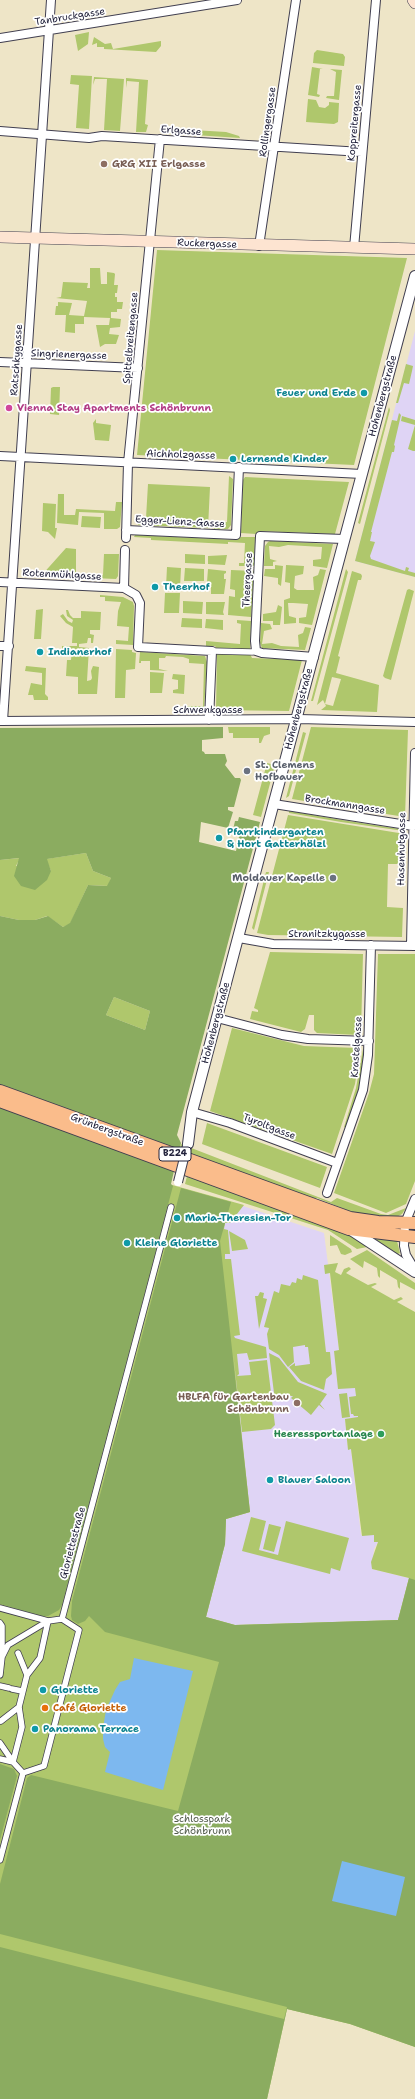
<!DOCTYPE html>
<html>
<head>
<meta charset="utf-8">
<style>
  body { margin:0 }
  canvas { display:block; background:#eee5c7 }
</style>
</head>
<body>
<canvas width="415" height="2099"></canvas>
<script>
const ctx = document.querySelector('canvas').getContext('2d');
ctx.lineJoin = 'round';
function paint(path, color) { ctx.fillStyle = color; ctx.fill(path, 'evenodd'); }
const poly = rows => new Path2D(rows.map(r => 'M' + r).join(''));
function stroke(path, color, width, dash) { ctx.strokeStyle = color; ctx.lineWidth = width; ctx.lineCap = dash ? 'butt' : 'round'; ctx.setLineDash(dash || []); ctx.stroke(path); }
function write(font, color, halo, rows, align = 'center') {
  ctx.font = font + ' "Shantell Sans",sans-serif'; ctx.lineWidth = 3.5; ctx.setLineDash([]); ctx.textBaseline = 'middle'; ctx.strokeStyle = halo; ctx.fillStyle = color; for (const [text, x, y, turn = 0] of rows) {
    ctx.save(); ctx.translate(x, y); ctx.rotate((+turn || 0) * Math.PI / 180); ctx.textAlign = isNaN(turn) ? turn : align; if (halo) ctx.strokeText(text, 0, 0); ctx.fillText(text, 0, 0); ctx.restore();
  }
}
const built = poly([
  [415,331,415,577,355,561],
  [231,1202,324,1233,339,1350,359,1361,358,1418,345,1419,348,1449,351,1449,361,1535,374,1535,378,1542,374,1549,372,1569,409,1578,398,1620,235,1625,206,1617,225,1544,226,1519,250,1512,220,1241]
]);
const green = poly([
  [89,32,88,44,78,51,75,35],
  [94,37,105,44,111,43,113,49,161,41,161,46,156,52,104,49,104,47,97,47,97,43,92,45],
  [317,50,343,54,345,57,344,66,313,63,314,53],
  [312,67,323,69,320,69,317,94,320,95,319,97,308,95],
  [330,69,342,70,339,100,326,98,327,96,334,96,336,72],
  [71,75,92,76,89,129,76,128,79,85,70,84],
  [94,77,124,79,120,131,104,130,107,79,95,79,93,85],
  [126,78,148,80,145,124,148,125,146,132,136,132,139,82,127,81,126,88],
  [308,99,316,100,319,107,325,108,329,105,329,102,339,103,338,122,334,124,306,122],
  [176,129,226,132,239,136,240,138,164,133],
  [157,250,407,258,354,465,137,455],
  [90,268,100,268,101,284,107,284,107,272,114,273,115,274,114,285,118,285,117,293,115,293,115,297,117,297,117,302,123,302,122,309,117,309,117,312,111,312,111,318,121,319,120,327,110,328,109,334,119,335,116,344,105,344,100,347,96,325,109,325,110,318,84,317,84,324,75,324,75,333,65,332,66,315,55,315,56,306,58,306,58,302,72,303,69,315,84,316,87,301,56,298,61,297,63,282,88,283,87,288,90,288],
  [406,364,413,366,412,371,409,384,404,383,398,403,396,403],
  [53,387,60,387,59,415,50,414,51,388],
  [389,407,390,410,360,524,358,523],
  [399,413,401,415,394,445,395,446,394,452,392,452,371,532,372,532,370,541,375,542,370,556,371,559,405,571,406,567,409,568,408,571,415,573,415,577,355,561,392,420,397,421],
  [402,416,415,420,415,451,413,451,408,449,415,425,401,421],
  [96,419,96,423,111,425,109,441,95,440,93,423],
  [229,476,233,479,231,525,228,529,214,529,214,524,222,525,223,522,227,522],
  [245,477,349,482,335,534,259,531,256,534,241,533,243,480],
  [148,484,210,487,208,528,138,525,138,521,146,518],
  [58,494,64,494,64,515,75,515,76,509,115,511,116,502,122,502,120,527,117,529,104,529,104,513,79,512,78,525,57,523],
  [43,503,56,504,55,528,57,528,55,539,48,532,42,531],
  [82,516,101,517,100,528,81,527],
  [135,535,237,540,241,537,255,537,254,566,239,566,239,563,244,563,245,543,228,542,228,544,151,540,151,538,134,537],
  [268,542,270,541,333,544,327,568,313,566,313,560,321,559,322,547,288,545,279,547,269,546,270,559,277,561,273,562,273,566,264,566,265,546],
  [66,548,76,549,76,578,41,576],
  [104,554,119,554,118,576,116,579,92,578,93,575,103,575],
  [185,554,205,555,205,564,185,563],
  [227,555,225,565,208,564,208,556],
  [275,565,283,566,281,586,278,584,278,578,264,576,265,569,275,569],
  [286,565,304,566,303,574,295,576,294,588,297,590,314,590,313,577,318,575,320,569,326,570,312,625,299,623,299,618,306,617,308,604,293,603,288,603,289,616,296,618,296,623,284,624,284,600,290,598,290,583,285,582],
  [167,567,181,568,180,588,166,587],
  [185,568,204,569,204,581,184,581],
  [208,569,226,571,226,573,224,574,224,579,226,579,224,594,211,594,211,582,207,582],
  [346,569,348,572,313,701,311,701],
  [231,570,254,571,251,617,228,615,229,596,235,597,235,590,230,589],
  [352,571,361,574,362,576,361,580,358,580,338,656,340,657,336,673,379,685,377,712,321,710,326,706,323,700,317,705],
  [332,677,341,679,333,706,325,704],
  [409,589,414,591,391,680,385,678,383,676,407,590],
  [165,593,180,593,179,613,164,613],
  [100,595,123,597,133,602,134,606,133,645,116,644,116,640,128,641,129,627,117,626,118,611,121,602,105,601,105,597,100,597],
  [183,601,203,602,202,614,183,613],
  [206,602,225,602,223,612,224,615,206,614],
  [278,605,282,607,280,625,273,625,273,621,263,621,263,614,276,612],
  [43,609,41,639,34,639,36,610],
  [66,610,68,610,70,615,73,618,81,618,81,611,101,612,100,630,90,630,90,634,94,635,93,643,91,643,91,638,88,638,87,643,79,644,79,647,89,648,87,681,91,680,92,678,91,671,93,666,99,667,97,694,78,694,78,677,66,676,67,660,71,660,72,650,62,649,62,646,77,646,77,643,72,643,73,627,66,623,60,616,63,614,68,621,72,623,73,620,67,616],
  [182,618,202,619,202,628,181,627],
  [206,619,223,620,223,630,205,628],
  [237,620,251,621,250,651,217,649,215,646,206,646,206,641,240,644,241,624,237,623],
  [261,623,270,624,272,629,264,631,262,644,272,643,281,646,299,647,298,635,303,633,305,627,311,628,305,650,262,648,260,643],
  [116,649,132,650,132,652,136,653,135,669,126,670,125,698,115,698],
  [140,652,205,656,207,662,204,710,178,711,187,710,187,706,203,706,204,664,189,663,189,659,183,657,166,656,165,658,159,658,159,669,168,671,150,670,150,661,141,661,141,663,139,663],
  [217,653,250,654,252,658,302,660,289,711,216,710],
  [26,666,46,668,45,694,48,697,48,700,34,700,33,695,28,695,31,683,42,685,42,673,25,671],
  [150,672,164,673,162,693,150,693],
  [173,674,185,675,184,694,173,693,173,690,178,689,178,680,172,679],
  [228,727,270,727,270,734,264,736,261,743,259,743,259,738,233,738,233,733,229,733],
  [311,727,408,730,405,817,292,799],
  [303,732,306,733,289,796,286,798],
  [267,763,275,765,261,817,253,815],
  [289,811,342,820,406,830,404,831,341,822,289,813],
  [288,815,405,834,404,864,388,864,387,907,403,908,402,937,268,935,257,933],
  [86,853,93,871,111,878,108,886,88,885,70,924,63,927,47,916,35,920,19,920,0,916,0,860,20,858,16,866,51,871,46,859],
  [266,872,269,872,254,930,252,928],
  [270,952,363,954,361,1032,358,1035,317,1033,314,1030,314,1015,309,1015,305,1029,301,1032,250,1019,252,1011,258,1012,258,1010,254,1008],
  [378,954,415,954,415,1181,406,1204,386,1213,334,1193,369,1093,374,1074],
  [114,997,150,1011,145,1030,106,1015],
  [232,1028,304,1046,358,1048,360,1051,355,1084,332,1154,210,1111],
  [365,1048,359,1088,346,1128,344,1127,356,1088,363,1049],
  [207,1123,327,1167,320,1188,202,1144],
  [0,1137,244,1205,230,1223,225,1223,224,1229,228,1230,230,1254,225,1254,225,1259,231,1259,240,1335,234,1336,235,1338,266,1347,267,1358,249,1360,247,1353,237,1354,239,1374,237,1376,251,1375,249,1362,267,1360,275,1425,271,1429,242,1432,233,1353,250,1512,226,1519,225,1544,206,1617,235,1625,398,1620,409,1578,372,1569,371,1562,378,1542,374,1542,374,1535,362,1536,351,1449,348,1450,345,1419,358,1417,358,1416,354,1416,353,1414,351,1414,349,1397,356,1396,355,1388,338,1389,334,1351,339,1350,330,1273,325,1274,324,1265,338,1263,335,1272,341,1275,344,1269,349,1267,351,1269,346,1273,368,1285,375,1283,377,1284,371,1287,394,1300,401,1297,403,1299,397,1302,415,1312,415,2047,350,2024,287,2009,267,2099,0,2099],
  [181,1144,331,1202,337,1198,381,1214,388,1215,406,1208,402,1214,393,1219,354,1213,317,1198,313,1199,179,1151],
  [187,1176,342,1232,355,1237,389,1261,367,1247,357,1249,328,1230,185,1184],
  [229,1231,245,1240,248,1249,232,1251],
  [330,1235,351,1249,352,1252,345,1255,341,1254,337,1245,330,1246],
  [364,1235,397,1241,400,1253,396,1255],
  [367,1250,415,1283,415,1290,400,1282,400,1289,398,1287,397,1280,380,1270,380,1278,378,1276,377,1268,364,1261,363,1268,350,1259],
  [303,1275,318,1280,326,1352,330,1352,332,1374,326,1379,324,1390,301,1381,289,1367,295,1363,295,1366,310,1364,308,1347,305,1347,305,1345,293,1347,294,1362,288,1367,279,1355,269,1349,267,1334,269,1328,264,1327,274,1291,279,1293,281,1284,290,1286,292,1282,296,1283,297,1278,302,1280],
  [260,1292,264,1293,263,1298,267,1299,259,1329,255,1296,258,1296],
  [269,1353,279,1358,298,1382,327,1394,320,1404,325,1410,319,1405,311,1415,291,1398,293,1396,288,1396,278,1401,275,1401],
  [347,1393,350,1417,342,1418,339,1394],
  [251,1517,266,1521,259,1550,278,1555,286,1521,349,1538,340,1571,331,1568,330,1574,242,1551],
  [269,1524,281,1527,274,1552,263,1549]
]);
const forest = poly([
  [223,727,223,738,202,740,202,751,204,752,205,754,225,754,227,761,225,765,235,778,240,778,241,780,234,807,228,807,228,810,233,812,228,828,201,822,199,842,236,851,240,832,233,830,235,821,238,821,239,817,260,822,177,1135,181,1143,179,1151,0,1085,0,916,19,920,35,920,48,916,63,927,70,923,88,885,107,886,111,878,93,871,86,853,47,859,51,871,47,880,35,890,21,886,14,876,19,858,0,860,0,728],
  [114,997,150,1011,145,1030,106,1015],
  [0,1107,174,1171,171,1184,173,1186,62,1605,59,1610,48,1616,41,1616,0,1604],
  [181,1188,231,1202,220,1241,250,1512,226,1519,225,1544,206,1617,235,1625,398,1620,409,1578,415,1580,415,2047,350,2024,287,2009,267,2099,0,2099,0,1947,284,2019,287,2007,0,1934,0,1884,27,1778,31,1775,178,1811,219,1662,105,1632,89,1616,85,1621,78,1624,72,1620,71,1616,72,1601],
  [0,1764,14,1769,17,1776,0,1840]
]);
const water = poly([
  [134,1658,193,1671,163,1790,105,1772,110,1752,105,1747,103,1739,103,1728,106,1710,115,1690,120,1682,130,1679],
  [342,1861,405,1877,396,1916,332,1901]
]);
const pedestrian = poly([
  [212,651,252,652,256,651],
  [0,1608,48,1621,40,1658,27,1675,19,1707,22,1727,13,1762,0,1759],
  [62,1619,171,1207],
  [0,1623,2,1626,2,1657],
  [18,1653,27,1675],
  [0,1675,2,1657,8,1645,48,1621,62,1619],
  [0,1686,9,1688],
  [12,1689,22,1691],
  [1,1721,19,1707],
  [0,1743,13,1762,23,1773],
  [23,1773,44,1766,79,1630,62,1619],
  [0,1860,23,1773]
]);
const minor = poly([
  [0,38,237,0],
  [0,131,89,138,102,136,362,152],
  [259,246,296,0],
  [354,248,376,0],
  [0,362,138,368],
  [0,456,362,474],
  [126,530,236,535,239,467],
  [126,538,128,463,160,139],
  [0,582,124,588,136,595,140,603,138,647,212,651,209,720],
  [124,588,125,550],
  [0,646,9,646],
  [314,657,262,653,256,651,255,641,260,536,344,539],
  [0,721,299,719,415,722],
  [3,721,51,0],
  [274,804,413,826],
  [239,938,273,944,415,946],
  [411,946,415,753],
  [217,1018,282,1035,308,1039,369,1041],
  [192,1112,230,1123,337,1163],
  [327,1193,363,1090,368,1055,371,945],
  [415,1199,405,1223,404,1246,406,1255,415,1270]
]);
const tertiary = poly([
  [188,1144,192,1112,258,862,415,276],
  [351,1230,415,1272]
]);
const secondary = poly([
  [413,0,415,3],
  [0,237,415,249]
]);
const primary = poly([
  [0,1091,350,1218,378,1222,415,1223],
  [0,1101,349,1229,415,1237]
]);
const minorBridge = poly([
  [178,1182,187,1146]
]);
const markers = [
  [104,164,4,"#8d6e63"],
  [364,393,4,"#0f9aa8"],
  [9,408,4,"#d1479c"],
  [233,459,4,"#0f9aa8"],
  [155,587,4,"#0f9aa8"],
  [40,652,4,"#0f9aa8"],
  [247,771,4,"#6b7280"],
  [219,838,4,"#0f9aa8"],
  [333,878,4,"#6b7280"],
  [177,1218,4,"#0f9aa8"],
  [127,1243,4,"#0f9aa8"],
  [297,1403,4,"#8d6e63"],
  [381,1434,4,"#2e9e5b"],
  [270,1480,4,"#0f9aa8"],
  [43,1690,4,"#0f9aa8"],
  [45,1708,4,"#e8710a"],
  [35,1729,4,"#0f9aa8"]
];
const shields = [
  [175,1154,32]
];
const shieldNames = [
  ["B224",175,1154]
];
const streetNames = [
  ["Tanbruckgasse",70,17,-9],
  ["Rollingergasse",268,122,-82],
  ["Koppreitergasse",355,123,-85],
  ["Erlgasse",181,131,4],
  ["Ruckergasse",207,244,2],
  ["Spittelbreitengasse",131,338,-85],
  ["Singrienergasse",69,355,2],
  ["Ratschkygasse",17,360,-86],
  ["Hohenbergstraße",383,396,-75],
  ["Aichholzgasse",181,455,2],
  ["Egger-Lienz-Gasse",180,522,3],
  ["Rotenmühlgasse",62,575,3],
  ["Theergasse",248,580,-87],
  ["Hohenbergstraße",299,709,-75],
  ["Schwenkgasse",208,710],
  ["Brockmanngasse",345,805,9],
  ["Hasenhutgasse",402,849,-89],
  ["Stranitzkygasse",327,934],
  ["Hohenbergstraße",216,1023,-75],
  ["Krastelgasse",357,1047,-86],
  ["Tyroltgasse",269,1127,21],
  ["Grünbergstraße",107,1130,20],
  ["Gloriettestraße",73,1543,-75]
];
const educationNames = [
  ["GRG XII Erlgasse",112,164],
  ["HBLFA für Gartenbau",289,1397,"right"],
  ["Schönbrunn",289,1409,"right"]
];
const cultureNames = [
  ["Feuer und Erde",356,393,"right"],
  ["Lernende Kinder",241,459],
  ["Theerhof",163,587],
  ["Indianerhof",48,652],
  ["Pfarrkindergarten",227,832],
  ["& Hort Gatterhölzl",227,844],
  ["Maria-Theresien-Tor",185,1218],
  ["Kleine Gloriette",135,1243],
  ["Blauer Saloon",278,1480],
  ["Gloriette",51,1690],
  ["Panorama Terrace",43,1729]
];
const hotelNames = [
  ["Vienna Stay Apartments Schönbrunn",17,408]
];
const worshipNames = [
  ["St. Clemens",255,765],
  ["Hofbauer",255,777],
  ["Moldauer Kapelle",325,878,"right"]
];
const leisureNames = [
  ["Heeressportanlage",373,1434]
];
const foodNames = [
  ["Café Gloriette",53,1708]
];
const parkNames = [
  ["Schlosspark",202,1819],
  ["Schönbrunn",202,1831]
];
paint(built, '#dfd4f5');
paint(green, '#afc76c');
paint(forest, '#8bac60');
paint(water, '#7db8ef');
stroke(pedestrian, '#413f50', 7);
stroke(minor, '#413f50', 10);
stroke(tertiary, '#413f50', 12);
stroke(secondary, '#413f50', 12);
stroke(primary, '#413f50', 14);
stroke(pedestrian, '#fff', 5.5);
stroke(minor, '#fff', 8);
stroke(tertiary, '#fff', 10);
stroke(secondary, '#fde4d1', 11);
stroke(primary, '#fabc8b', 12);
stroke(minorBridge, '#413f50', 10, []);
stroke(minorBridge, '#fff', 8);
for (const [x, y, r, color] of markers) { const dot = new Path2D(); dot.arc(x, y, r, 0, 2 * Math.PI); ctx.fillStyle = color; ctx.fill(dot); stroke(dot, '#fff', 1.5); }
for (const [x, y, w] of shields) { const box = new Path2D(); box.roundRect(x - w / 2, y - 7, w, 14, 3); ctx.fillStyle = '#fff'; ctx.fill(box); stroke(box, '#22223b', 1); }
write('bold 9px', '#22223b', null, shieldNames);
write('10px', '#22223b', '#fff', streetNames);
write('bold 10px', '#785e54', '#fff', educationNames, 'left');
write('bold 10px', '#0d838f', '#fff', cultureNames, 'left');
write('bold 10px', '#b23c85', '#fff', hotelNames, 'left');
write('bold 10px', '#5b616d', '#fff', worshipNames, 'left');
write('bold 10px', '#27864d', '#fff', leisureNames, 'right');
write('bold 10px', '#c56008', '#fff', foodNames, 'left');
write('10px', '#535c4c', '#fff', parkNames);
</script>
</body>
</html>
